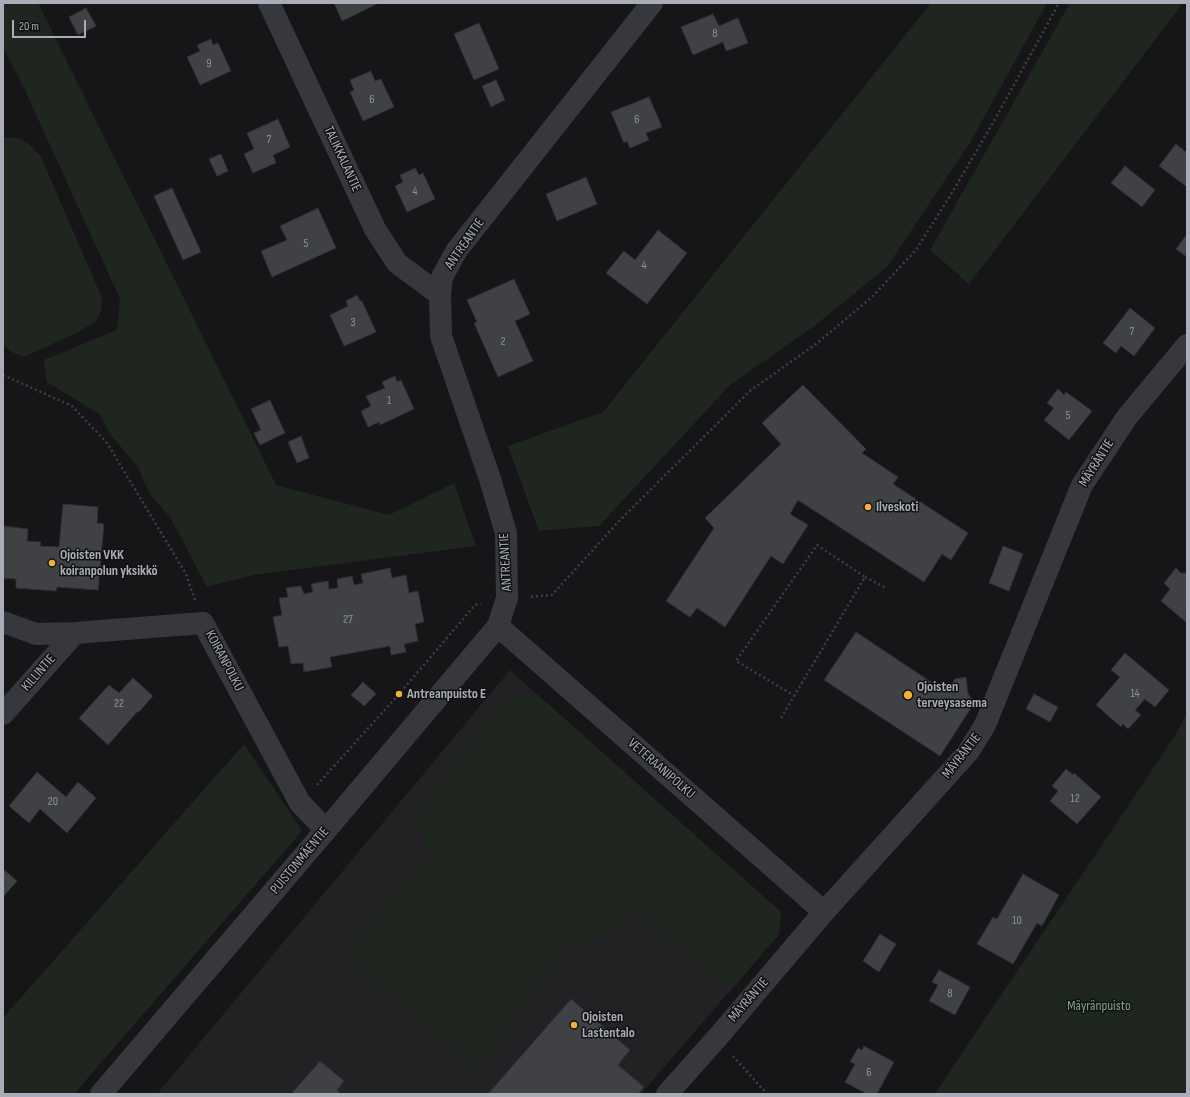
<!DOCTYPE html>
<html>
<head>
<meta charset="utf-8">
<style>
  body { margin:0 }
  #map { position:relative; width:1190px; height:1097px; overflow:hidden; background:#161618; font-family:"Sofia Sans Condensed",sans-serif }
  canvas { display:block }
  .frame { position:absolute; inset:0; border:4px solid #a8adb8; pointer-events:none }
  .scale { position:absolute; left:12px; top:20px; width:74px; height:18px; box-sizing:border-box; border:2px solid #a8adb8; border-top:0; padding-left:5px; font-size:12px; line-height:14px; white-space:nowrap; color:#a8adb8; -webkit-text-stroke:3px #111113; paint-order:stroke }
</style>
</head>
<body>
<div id="map">
<canvas width="1190" height="1097"></canvas>
<div class="frame"></div>
<div class="scale">20 m</div>
</div>
<script>
const ctx = document.querySelector('canvas').getContext('2d');
ctx.lineJoin = 'round';
function paint(path, color) { ctx.fillStyle = color; ctx.fill(path, 'evenodd'); }
const poly = rows => new Path2D(rows.map(r => 'M' + r).join(''));
function stroke(path, color, width, dash) { ctx.strokeStyle = color; ctx.lineWidth = width; ctx.lineCap = dash ? 'butt' : 'round'; ctx.setLineDash(dash || []); ctx.stroke(path); }
function write(font, color, halo, rows, align = 'center') {
  ctx.font = font + ' "Sofia Sans Condensed",sans-serif'; ctx.lineWidth = 3; ctx.setLineDash([]); ctx.textBaseline = 'middle'; ctx.strokeStyle = halo; ctx.fillStyle = color; for (const [text, x, y, turn = 0] of rows) {
    ctx.save(); ctx.translate(x, y); ctx.rotate((+turn || 0) * Math.PI / 180); ctx.textAlign = isNaN(turn) ? turn : align; if (halo) ctx.strokeText(text, 0, 0); ctx.fillText(text, 0, 0); ctx.restore();
  }
}
const built = poly([
  [510,670,781,912,779,934,641,1094,157,1094]
]);
const green = poly([
  [3,3,38,3,276,485,389,515,454,483,476,546,253,575,207,587,170,517,149,493,138,467,111,435,99,414,47,382,44,360,117,330,120,299,23,86,3,47],
  [931,3,1047,3,971,141,887,267,813,327,730,385,599,526,539,531,508,446,603,412],
  [1070,3,1183,3,969,284,930,250],
  [5,137,18,138,30,145,41,157,102,298,101,311,96,321,79,332,24,357,12,352,3,345,3,138],
  [538,695,781,912,779,934,732,989,631,909,600,939,568,943,479,1068,343,956,431,853,417,829,417,817,504,698],
  [1187,713,1187,1091,1186,1094,935,1094,1174,737],
  [244,744,302,831,74,1094,3,1094,3,1018]
]);
const building = poly([
  [334,3,379,3,342,21,334,3],
  [86,8,96,26,78,35,69,17,86,8],
  [713,14,719,26,738,18,748,43,726,51,723,42,693,55,681,27,713,14],
  [479,23,499,69,474,80,454,34,479,23],
  [211,39,213,45,218,43,231,71,200,85,187,57,200,51,197,45,211,39],
  [371,71,375,81,381,79,394,107,363,121,350,92,354,90,350,80,371,71],
  [496,80,505,100,491,107,482,86,496,80],
  [649,97,662,127,646,133,649,140,630,148,627,141,624,143,611,112,649,97],
  [278,119,290,147,273,155,276,163,253,173,244,154,254,149,247,133,278,119],
  [1176,144,1187,153,1187,187,1159,166,1176,144],
  [221,154,228,171,217,176,209,159,221,154],
  [1125,166,1155,190,1142,207,1111,183,1125,166],
  [415,168,419,175,423,173,435,199,407,212,395,186,403,182,400,175,415,168],
  [586,177,597,204,557,221,546,194,586,177],
  [172,188,201,252,183,260,154,196,172,188],
  [318,208,336,248,272,277,261,251,287,240,280,226,318,208],
  [658,230,687,253,647,304,606,273,624,251,635,260,658,230],
  [1187,234,1187,257,1176,249,1187,234],
  [514,279,530,314,515,321,533,361,498,377,474,323,477,322,467,300,514,279],
  [357,295,360,301,362,301,376,332,344,346,330,315,348,306,346,301,357,295],
  [1130,308,1155,328,1134,356,1121,346,1116,353,1103,343,1130,308],
  [395,376,397,382,401,380,414,409,380,425,379,422,368,427,361,411,371,406,366,396,385,388,382,382,395,376],
  [803,385,866,449,862,453,898,477,893,484,968,533,951,560,942,554,924,582,798,500,790,514,808,525,783,564,771,556,725,627,697,608,690,617,666,601,714,528,705,518,781,444,762,423,803,385],
  [1058,389,1064,395,1066,392,1092,411,1069,440,1044,420,1054,408,1047,403,1058,389],
  [270,400,285,433,260,445,254,433,261,430,251,409,270,400],
  [301,436,309,458,297,463,288,442,301,436],
  [63,504,98,507,97,523,104,524,98,590,57,587,56,591,16,588,16,579,3,578,3,526,28,529,27,541,41,542,40,546,59,547,63,504],
  [1003,546,1023,554,1009,591,989,583,1003,546],
  [390,568,392,578,406,575,409,593,418,591,424,622,415,624,418,641,404,644,406,652,391,655,390,646,330,657,332,667,304,672,303,663,291,664,288,646,279,647,273,617,282,615,279,598,288,597,286,588,301,586,304,594,313,592,311,584,328,581,329,589,338,588,337,579,352,576,354,585,363,583,361,574,390,568],
  [1176,568,1182,574,1184,572,1187,575,1186,622,1161,601,1170,589,1164,583,1176,568],
  [856,632,946,692,955,679,966,677,968,694,972,699,968,707,971,708,940,756,824,680,856,632],
  [1125,653,1169,690,1155,707,1145,699,1135,710,1141,715,1128,729,1123,724,1121,727,1096,705,1120,677,1111,670,1125,653],
  [133,678,153,696,139,712,138,711,108,745,79,718,109,685,119,693,133,678],
  [363,682,376,694,364,706,351,695,363,682],
  [1034,694,1058,707,1050,722,1026,709,1034,694],
  [1066,769,1073,775,1074,773,1101,797,1077,824,1050,801,1058,791,1052,786,1066,769],
  [37,772,66,797,78,782,96,798,67,833,40,809,29,823,9,806,37,772],
  [3,869,17,881,3,897,3,869],
  [1023,874,1059,895,1042,926,1037,923,1013,964,977,944,993,917,997,919,1023,874],
  [880,934,896,944,879,972,863,961,880,934],
  [939,970,970,987,955,1015,929,1001,938,985,932,982,939,970],
  [571,999,630,1050,618,1065,644,1087,638,1094,488,1094,571,999],
  [864,1046,894,1062,877,1094,867,1094,845,1082,855,1064,850,1062,858,1048,862,1050,864,1046],
  [320,1061,344,1081,337,1090,341,1094,291,1094,320,1061]
]);
const path = poly([
  [3,375,72,406,107,443,186,574,195,600],
  [865,577,886,588],
  [531,597,552,595,620,520,751,390,816,344,872,297,916,250,950,196,994,121,1059,3],
  [781,718,865,577,817,545,736,661,795,696],
  [317,785,399,694,475,605,481,604],
  [733,1056,767,1094]
]);
const minor = poly([
  [269,3,375,229,397,263,440,295],
  [3,622,36,634,75,633,203,623,300,803,326,830],
  [498,626,824,912],
  [3,714,75,633],
  [101,1094,326,830,498,626,507,598,506,533,490,479,441,336,440,295,442,277,457,250,652,3],
  [667,1094,717,1038,824,912,969,751,985,725,1082,485,1127,417,1187,345]
]);
const markers = [
  [868,507,4,"#f2b134"],
  [52,563,4,"#f2b134"],
  [399,694,4,"#f2b134"],
  [908,695,5,"#f2b134"],
  [574,1025,4,"#f2b134"]
];
const numberNames = [
  ["8",715,34],
  ["9",209,64],
  ["6",372,100],
  ["6",637,120],
  ["7",269,140],
  ["4",415,192],
  ["5",306,244],
  ["4",644,266],
  ["3",353,323],
  ["7",1132,332],
  ["2",503,342],
  ["1",389,401],
  ["5",1068,416],
  ["27",348,620],
  ["14",1135,694],
  ["22",119,704],
  ["12",1075,799],
  ["20",53,802],
  ["10",1017,921],
  ["8",950,994],
  ["6",869,1073]
];
const streetNames = [
  ["TALIKKALANTIE",342,159,65],
  ["ANTREANTIE",465,244,-55],
  ["MÄYRÄNTIE",1097,463,-58],
  ["ANTREANTIE",506,562,-93],
  ["KOIRANPOLKU",224,661,62],
  ["KILLINTIE",39,673,-49],
  ["MÄYRÄNTIE",962,756,-52],
  ["VETERAANIPOLKU",661,769,41],
  ["PUISTONMÄENTIE",300,861,-50],
  ["MÄYRÄNTIE",749,1000,-49]
];
const poiNames = [
  ["Ilveskoti",876,507],
  ["Ojoisten VKK",60,555],
  ["koiranpolun yksikkö",60,571],
  ["Ojoisten",917,687],
  ["terveysasema",917,703],
  ["Antreanpuisto E",407,694],
  ["Ojoisten",582,1017],
  ["Lastentalo",582,1033]
];
const parkNames = [
  ["Mäyränpuisto",1099,1006]
];
paint(built, '#222225');
paint(green, '#1e261f');
paint(building, '#404145');
stroke(building, '#303034', 1);
stroke(path, '#3d3f44', 2.5, [2, 3]);
stroke(minor, '#37383d', 22);
for (const [x, y, r, color] of markers) { const dot = new Path2D(); dot.arc(x, y, r, 0, 2 * Math.PI); ctx.fillStyle = color; ctx.fill(dot); stroke(dot, '#111113', 1.5); }
write('12px', '#8e929b', null, numberNames);
write('14px', '#a8adb8', '#111113', streetNames);
write('bold 14px', '#a8adb8', '#111113', poiNames, 'left');
write('14px', '#7fa381', '#111113', parkNames);
</script>
</body>
</html>
